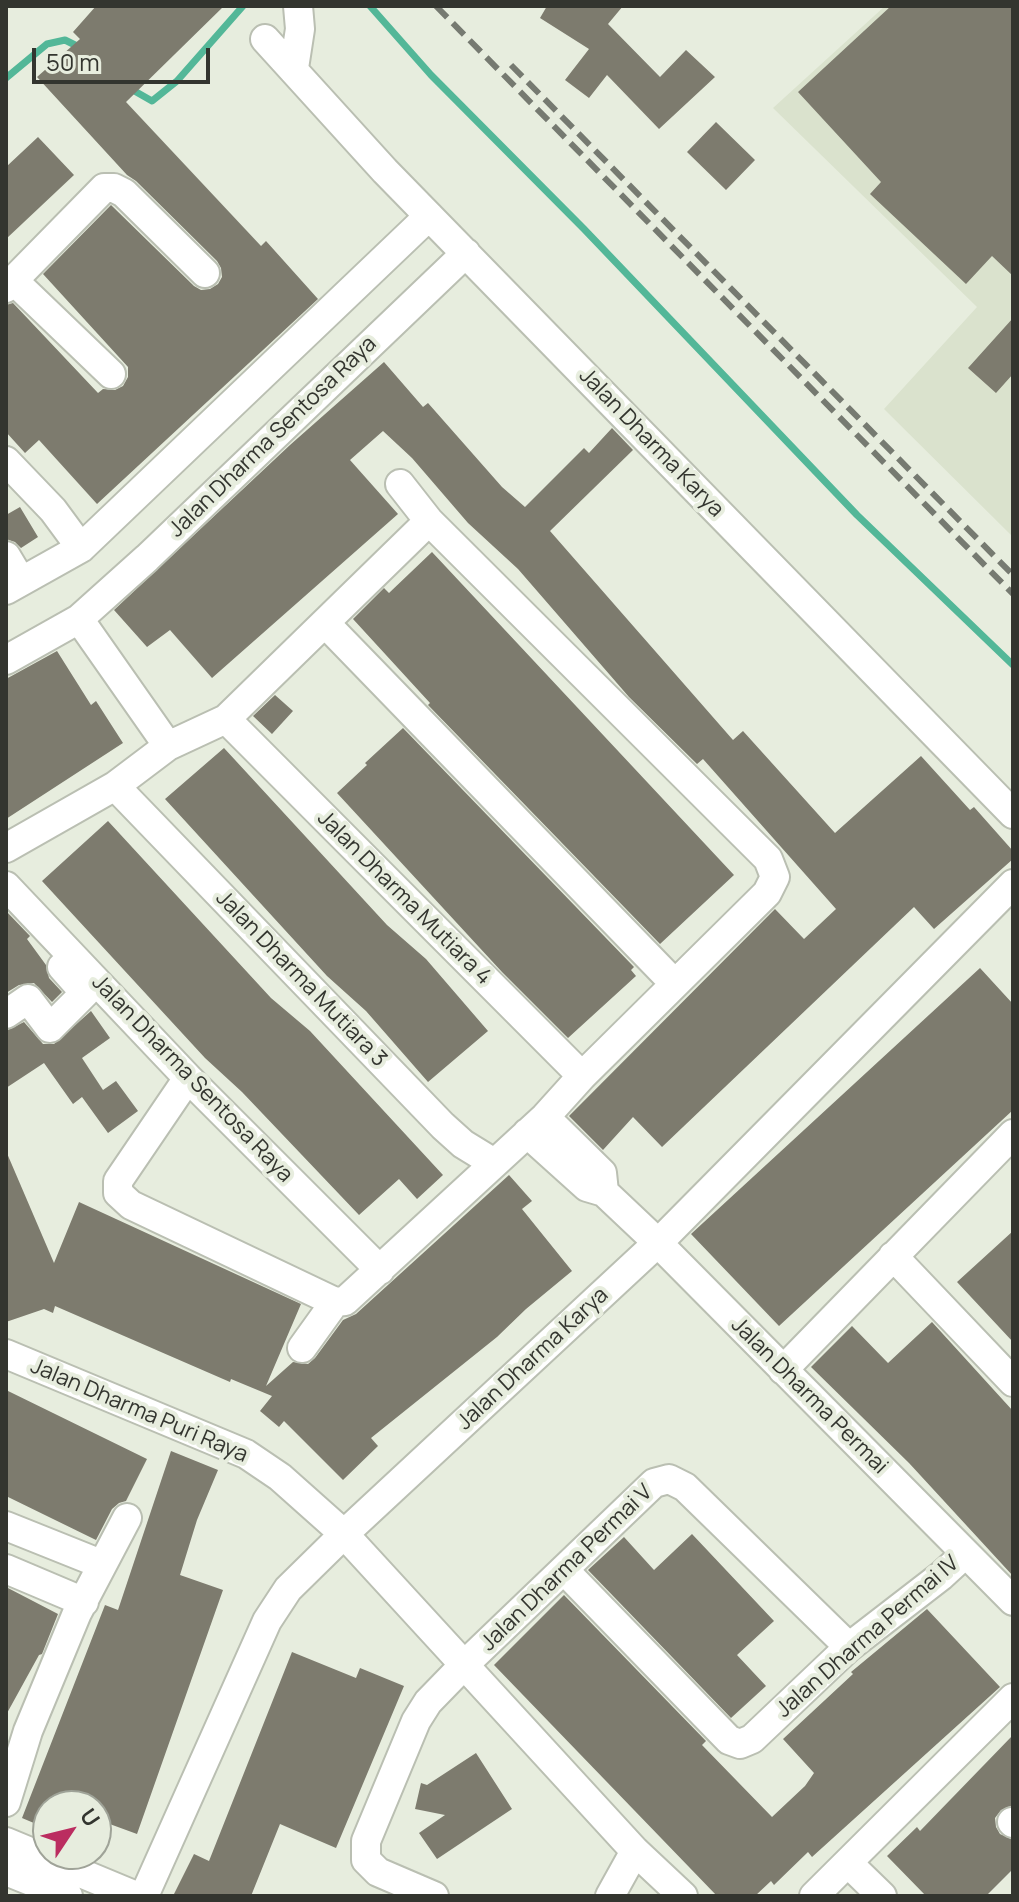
<!DOCTYPE html>
<html>
<head>
<meta charset="utf-8">
<style>
  body { margin:0 }
  #map { position:relative; width:1019px; height:1902px; overflow:hidden; background:#e7edde; font-family:Manrope,sans-serif }
  canvas { display:block }
  .frame { position:absolute; inset:0; border:8px solid #33352f; pointer-events:none }
  .north { position:absolute; left:32px; top:1790px; width:80px; height:80px; box-sizing:border-box; background:#e7edde; border:2px solid #9fa398; border-radius:50%; rotate:55deg; font-size:22px; font-weight:700; line-height:32px; text-align:center; color:#33352f }
  .north::after { content:''; display:block; margin:auto; width:28px; height:36px; background:#bb2d60; clip-path:polygon(50% 0,100% 100%,50% 72%,0 100%) }
  .scale { position:absolute; left:32px; top:48px; width:178px; height:36px; box-sizing:border-box; border:4px solid #33352f; border-top:0; padding-left:10px; font-size:24px; line-height:28px; white-space:nowrap; color:#33352f; -webkit-text-stroke:6px #e7edde; paint-order:stroke }
</style>
</head>
<body>
<div id="map">
<canvas width="1019" height="1902"></canvas>
<div class="frame"></div>
<div class="north">U</div>
<div class="scale">50 m</div>
</div>
<script>
const ctx = document.querySelector('canvas').getContext('2d');
ctx.lineJoin = 'round';
function paint(path, color) { ctx.fillStyle = color; ctx.fill(path, 'evenodd'); }
const poly = rows => new Path2D(rows.map(r => 'M' + r).join(''));
function stroke(path, color, width, dash) { ctx.strokeStyle = color; ctx.lineWidth = width; ctx.lineCap = dash ? 'butt' : 'round'; ctx.setLineDash(dash || []); ctx.stroke(path); }
function write(font, color, halo, rows, align = 'center') {
  ctx.font = font + ' Manrope,sans-serif'; ctx.lineWidth = 8; ctx.setLineDash([]); ctx.textBaseline = 'middle'; ctx.strokeStyle = halo; ctx.fillStyle = color; for (const [text, x, y, turn = 0] of rows) {
    ctx.save(); ctx.translate(x, y); ctx.rotate((+turn || 0) * Math.PI / 180); ctx.textAlign = isNaN(turn) ? turn : align; if (halo) ctx.strokeText(text, 0, 0); ctx.fillText(text, 0, 0); ctx.restore();
  }
}
const built = poly([
  [885,6,1013,6,1013,537,884,409,977,307,773,108]
]);
const stream = poly([
  [370,6,431,75,584,229,857,515,1013,665],
  [6,78,47,44,65,40,81,48],
  [131,89,152,101,177,81,243,6]
]);
const building = poly([
  [96,6,224,6,126,102,261,246,266,241,318,299,97,504,39,440,25,453,6,432,6,305,13,303,98,393,103,389,115,390,123,386,128,377,128,367,43,274,111,205,194,286,201,290,210,289,218,284,222,277,221,268,217,261,136,181,127,175,37,77,80,39,73,32],
  [547,6,623,6,608,24,660,77,686,50,715,77,659,129,607,75,589,98,565,80,589,49,540,18],
  [891,6,1013,6,1013,276,992,256,966,284,870,194,881,182,798,92],
  [716,122,755,160,726,190,687,152],
  [38,137,74,175,6,239,6,167],
  [1013,318,1013,374,996,393,968,368],
  [384,362,423,407,428,403,502,487,525,507,584,448,589,453,612,428,633,450,550,531,733,740,743,731,835,833,921,756,970,810,974,807,1013,851,1013,859,934,929,914,907,662,1147,633,1117,603,1150,569,1116,775,909,804,939,836,909,703,759,697,764,629,697,518,569,468,523,412,458,383,431,350,460,398,514,212,678,170,630,147,647,114,610,290,445],
  [20,507,38,537,21,548,15,542,6,539,6,515],
  [432,552,734,875,660,944,428,705,430,703,353,619,384,588,389,593],
  [57,651,91,705,96,701,123,743,6,819,6,679],
  [275,695,293,711,272,734,253,716],
  [403,728,634,967,631,970,636,976,568,1038,502,972,337,793,367,765,365,763],
  [224,748,387,925,426,959,488,1031,428,1082,366,1011,327,976,165,799],
  [108,821,271,998,310,1031,443,1175,417,1199,399,1179,359,1215,242,1092,205,1058,42,881],
  [6,911,30,936,27,939,46,965,49,978,62,992,52,1002,34,983,19,985,6,993],
  [980,968,1013,1004,1013,1110,779,1326,691,1234],
  [91,1011,110,1038,82,1058,103,1090,116,1081,138,1111,108,1133,82,1097,73,1104,44,1063,6,1088,6,1031,24,1022,43,1044,54,1044],
  [6,1151,54,1263,79,1202,301,1304,266,1386,293,1362,308,1364,315,1358,343,1320,356,1314,509,1175,532,1201,522,1209,572,1271,526,1309,497,1337,371,1438,378,1446,343,1480,284,1421,279,1427,260,1411,272,1396,231,1379,230,1382,55,1306,53,1313,44,1309,6,1322],
  [1013,1231,1013,1342,957,1282],
  [932,1322,1013,1411,1013,1576,909,1463,811,1367,852,1326,888,1363],
  [6,1390,147,1459,126,1501,119,1503,112,1509,96,1540,6,1496],
  [171,1451,218,1470,197,1520,180,1575,223,1590,137,1834,96,1819,96,1806,48,1806,48,1829,22,1818,105,1605,118,1610],
  [692,1534,774,1621,737,1655,766,1686,731,1718,588,1570,624,1537,654,1570],
  [6,1587,58,1614,42,1654,39,1655,6,1715],
  [564,1595,706,1741,702,1745,772,1817,805,1786,814,1773,783,1739,853,1674,851,1672,927,1609,1000,1687,812,1857,808,1852,774,1885,771,1881,755,1896,717,1896,494,1665],
  [292,1652,356,1678,360,1668,404,1686,336,1848,280,1824,251,1896,173,1896,194,1854,209,1861],
  [1013,1735,1013,1805,1001,1810,995,1818,996,1827,1000,1834,1013,1840,1013,1869,986,1896,926,1896,887,1856,917,1827,920,1831],
  [476,1753,512,1809,437,1859,419,1833,445,1815,415,1809,421,1783,427,1785]
]);
const street = poly([
  [265,39,385,171,1013,814],
  [294,68,300,29,298,6],
  [13,280,111,374],
  [6,288,104,188,114,188,124,193,205,273],
  [6,461,53,510,81,548],
  [400,484,429,521],
  [6,556,21,581],
  [6,590,81,548,429,216],
  [325,623,675,984],
  [6,660,79,619,147,558,466,253],
  [226,719,582,1076],
  [168,746,226,719,429,521,768,859,775,877,767,893,582,1076,545,1117,345,1301,335,1302,131,1205,118,1193,118,1181,188,1078],
  [115,786,443,1126,463,1144,494,1163],
  [6,848,115,786,168,746,79,619],
  [6,886,188,1078,380,1270],
  [6,1014,28,999,50,1028,85,993,62,967],
  [545,1117,602,1173,604,1192],
  [527,1133,587,1187,604,1192,658,1243,1013,1601],
  [893,1256,1013,1382],
  [302,1348,335,1302],
  [6,1354,246,1454,280,1477,344,1534,635,1851,683,1896],
  [783,1370,1013,1134],
  [6,1526,101,1564],
  [6,1569,84,1602],
  [564,1570,729,1740,740,1744,752,1739,849,1647,941,1576,965,1554],
  [6,1802,28,1731,77,1613,127,1518],
  [1012,1822,1013,1823],
  [6,1842,136,1896],
  [848,1863,882,1896],
  [6,1871,68,1896],
  [144,1896,267,1621,288,1589,344,1534,666,1235,1013,884],
  [434,1896,378,1872,366,1860,366,1841,416,1721,428,1702,462,1667,654,1483,669,1479,685,1487,849,1647],
  [610,1896,635,1851],
  [814,1896,1013,1698]
]);
const rail = poly([
  [436,6,1013,594],
  [511,65,1013,575]
]);
const streetNames = [
  ["Jalan Dharma Sentosa Raya",273,437,-44],
  ["Jalan Dharma Karya",651,443,46],
  ["Jalan Dharma Mutiara 4",404,898,45],
  ["Jalan Dharma Mutiara 3",301,979,46],
  ["Jalan Dharma Sentosa Raya",192,1079,46],
  ["Jalan Dharma Karya",533,1359,-43],
  ["Jalan Dharma Permai",809,1396,45],
  ["Jalan Dharma Puri Raya",139,1411,23],
  ["Jalan Dharma Permai V",567,1568,-44],
  ["Jalan Dharma Permai IV",868,1637,-41]
];
paint(built, '#dae2cd');
stroke(stream, '#53b798', 7);
paint(building, '#7d7b6e');
stroke(street, '#babfb2', 32);
stroke(street, '#fff', 28);
stroke(rail, '#767a71', 6, [16, 8]);
write('22px', '#33352f', '#e7edde', streetNames);
</script>
</body>
</html>
